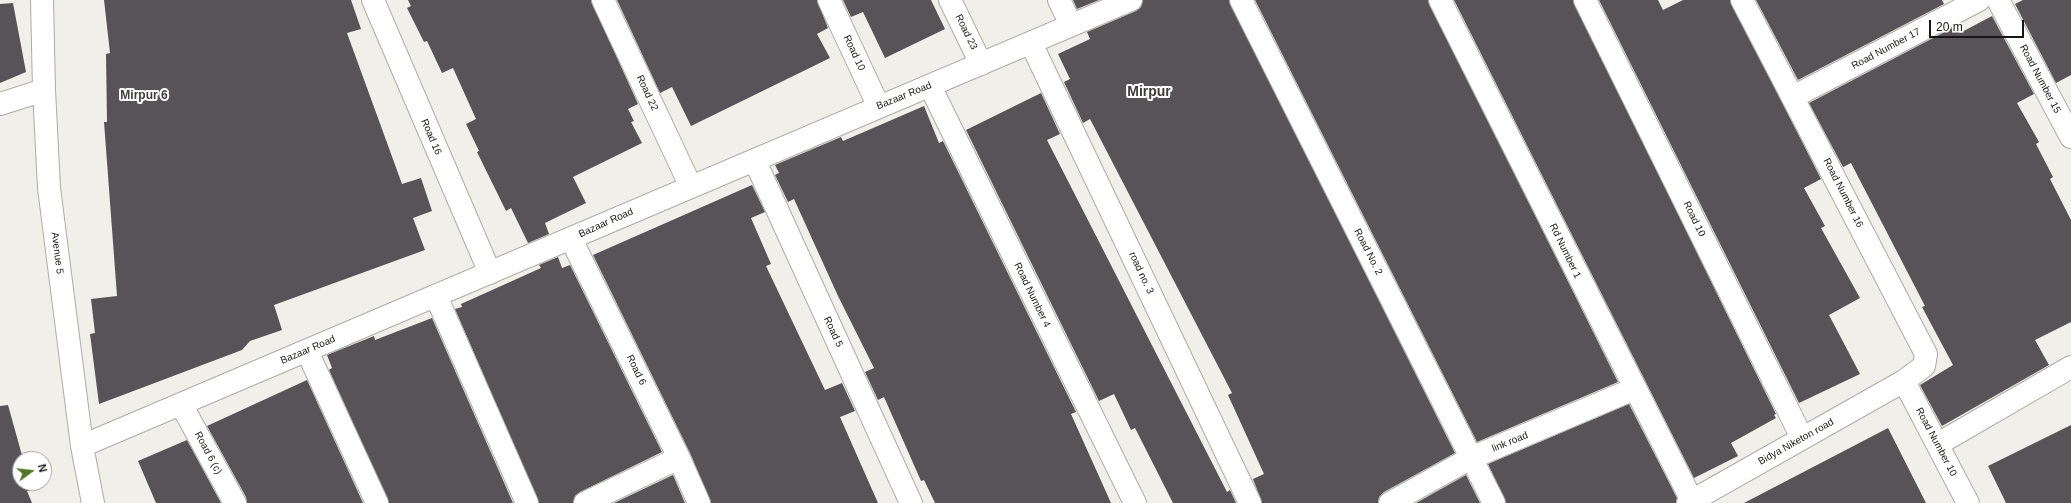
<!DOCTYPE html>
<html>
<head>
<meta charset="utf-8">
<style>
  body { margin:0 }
  #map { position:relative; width:2071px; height:503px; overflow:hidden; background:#f1efea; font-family:Helvetica,sans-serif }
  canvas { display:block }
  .north { position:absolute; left:12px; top:451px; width:40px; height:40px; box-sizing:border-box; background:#fff; border:1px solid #a2a2a1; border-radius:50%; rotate:75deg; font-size:11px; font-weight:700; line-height:16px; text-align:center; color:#171614 }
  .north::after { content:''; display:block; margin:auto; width:14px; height:18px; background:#54742a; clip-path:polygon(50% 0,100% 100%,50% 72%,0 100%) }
  .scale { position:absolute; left:1929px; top:20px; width:95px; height:18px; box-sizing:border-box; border:2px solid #171614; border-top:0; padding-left:5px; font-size:12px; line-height:14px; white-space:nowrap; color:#171614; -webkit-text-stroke:3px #fff; paint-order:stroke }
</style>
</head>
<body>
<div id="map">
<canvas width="2071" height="503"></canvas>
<div class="north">N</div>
<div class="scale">20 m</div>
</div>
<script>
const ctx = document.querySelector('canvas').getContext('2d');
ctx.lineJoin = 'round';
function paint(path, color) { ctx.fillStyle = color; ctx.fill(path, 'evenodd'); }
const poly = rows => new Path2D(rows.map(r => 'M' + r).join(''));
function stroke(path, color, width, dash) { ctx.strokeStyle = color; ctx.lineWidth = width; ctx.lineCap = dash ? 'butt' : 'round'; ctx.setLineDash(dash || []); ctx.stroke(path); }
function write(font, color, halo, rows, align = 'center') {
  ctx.font = font + ' Helvetica,sans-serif'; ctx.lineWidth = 4; ctx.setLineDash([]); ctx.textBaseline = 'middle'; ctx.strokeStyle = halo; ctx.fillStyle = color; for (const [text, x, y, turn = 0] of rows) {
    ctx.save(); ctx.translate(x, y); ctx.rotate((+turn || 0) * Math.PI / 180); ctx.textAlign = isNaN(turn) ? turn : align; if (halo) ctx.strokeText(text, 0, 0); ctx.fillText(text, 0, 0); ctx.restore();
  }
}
const building = poly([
  [104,0,351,0,361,29,347,33,402,184,421,178,432,211,413,218,425,250,274,305,282,330,250,341,242,350,99,404,90,334,95,333,91,299,117,296,104,122,107,122,106,54,110,53],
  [408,0,591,0,638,104,628,109,634,121,631,122,642,143,573,177,586,203,545,223,549,234,528,243,511,208,506,211,477,152,479,151,466,124,476,119,453,68,442,73,427,41,424,42,407,8,411,6],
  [617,0,817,0,828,28,817,34,830,58,691,126,672,87,660,93],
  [843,0,931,0,945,29,885,58,863,12,851,17],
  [1073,0,1099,0,1077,9],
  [1143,0,1229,0,1455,453,1384,492,1379,497,1378,503,1262,503,1253,479,1264,474,1228,395,1232,393,1090,119,1083,123,1064,82,1070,79,1058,54,1090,39,1087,32,1136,11,1141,7],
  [1255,0,1428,0,1618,382,1477,442],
  [1454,0,1573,0,1776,414,1774,415,1776,418,1731,443,1738,456,1694,478],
  [1599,0,1658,0,1663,10,1683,0,1730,0,1821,179,1804,188,1825,226,1821,228,1860,298,1829,315,1860,374,1799,403],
  [1756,0,1942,0,1944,4,1798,80],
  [2023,0,2071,0,2071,75,2056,83,2015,4],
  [13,3,26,72,0,83,0,4],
  [1992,16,2034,94,2017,103,2039,142,2036,144,2053,177,2050,179,2071,220,2071,322,2035,340,2049,365,1942,426,1920,385,1953,365,1922,307,1925,306,1851,163,1843,167,1809,103,1956,26,1960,33],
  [1041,93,1060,134,1047,140,1227,492,1230,490,1236,503,1173,503,1135,428,1131,430,1114,394,1099,401,966,130],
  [924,106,939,143,943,141,1076,412,1071,414,1111,503,935,503,924,480,921,481,884,397,878,400,865,372,874,368,838,296,794,199,788,202,775,175,779,173,775,165,841,137,843,141],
  [752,185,765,212,751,218,771,264,766,266,825,390,842,383,855,411,840,417,878,503,711,503,690,453,593,255],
  [558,257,562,268,570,265,662,452,580,492,575,496,573,503,539,503,455,309,462,307,461,304,541,268,539,265],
  [432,318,513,503,389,503,329,370,332,368,327,355,374,336,375,340],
  [307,380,363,503,247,503,246,497,207,426],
  [1629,404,1677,498,1676,503,1506,503,1488,464],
  [8,405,23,459,20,459,20,483,29,483,31,490,27,491,32,503,0,503,0,406],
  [2071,425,2071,503,2006,503,1988,466],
  [1888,428,1926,503,1744,503],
  [187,440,221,503,156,503,138,461],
  [673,475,685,503,614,503],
  [1466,475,1480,503,1416,503]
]);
const minor = poly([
  [42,0,44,90,49,188,82,446,93,503],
  [373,0,490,273],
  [603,0,691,187],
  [829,0,879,107],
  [950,0,981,64],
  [1059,0,1071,25],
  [1241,0,1494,503],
  [1440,0,1692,501],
  [1585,0,1802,438],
  [1998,0,2071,137],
  [1031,43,1250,503],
  [930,86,1135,503],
  [1793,97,1979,0],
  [0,104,44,90],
  [755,161,911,503],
  [571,239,679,458,699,503],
  [436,296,527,503],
  [307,351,377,503],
  [1904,381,1968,503],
  [181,404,235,503],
  [1938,444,2071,367],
  [82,446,1131,0],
  [585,503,679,458],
  [1390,503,1471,458,1634,389],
  [1688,503,1904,381,1924,366,1926,354,1742,0]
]);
const streetNames = [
  ["Road 23",966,32,64],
  ["Road Number 17",1886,49,-28],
  ["Road 10",854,53,65],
  ["Road Number 15",2040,79,62],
  ["Road 22",647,93,65],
  ["Bazaar Road",904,96,-22],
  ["Road 16",431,137,67],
  ["Road Number 16",1843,193,63],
  ["Road 10",1694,219,64],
  ["Bazaar Road",606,223,-24],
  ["Rd Number 1",1565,251,64],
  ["Road No. 2",1368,252,63],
  ["Avenue 5",57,253,83],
  ["road no. 3",1141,273,65],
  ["Road Number 4",1032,295,64],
  ["Road 5",833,332,65],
  ["Bazaar Road",308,350,-23],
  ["Road 6",636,370,64],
  ["link road",1510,442,-22],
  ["Bidya Niketon road",1796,442,-29],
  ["Road Number 10",1936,442,62],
  ["Road 6 (c)",208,453,62]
];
const quarterNames = [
  ["Mirpur 6",144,96]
];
const districtNames = [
  ["Mirpur",1149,92]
];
paint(building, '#575356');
stroke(minor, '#adaba6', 24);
stroke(minor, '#fff', 22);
write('10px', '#171614', '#fff', streetNames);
write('bold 12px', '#3f3d39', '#fff', quarterNames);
write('bold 14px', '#3f3d39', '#fff', districtNames);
</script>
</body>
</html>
